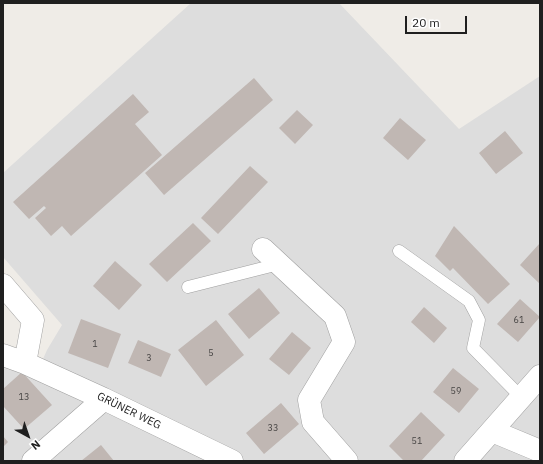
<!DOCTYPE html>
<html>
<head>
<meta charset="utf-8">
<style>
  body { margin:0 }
  #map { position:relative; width:543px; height:464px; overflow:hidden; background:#efece7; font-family:"IBM Plex Sans",sans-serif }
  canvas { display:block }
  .frame { position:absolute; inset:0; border:4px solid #1f1f1f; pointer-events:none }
  .north { position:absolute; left:8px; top:416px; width:40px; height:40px; -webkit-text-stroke:3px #fff; paint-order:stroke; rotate:140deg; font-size:11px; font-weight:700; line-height:16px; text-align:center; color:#1f1f1f }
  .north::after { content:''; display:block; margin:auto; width:14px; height:18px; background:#1f1f1f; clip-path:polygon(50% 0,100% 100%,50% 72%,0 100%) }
  .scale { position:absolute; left:405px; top:16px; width:62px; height:18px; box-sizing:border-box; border:2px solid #1f1f1f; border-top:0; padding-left:5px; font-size:12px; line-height:14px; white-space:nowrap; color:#1f1f1f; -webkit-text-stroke:3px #fff; paint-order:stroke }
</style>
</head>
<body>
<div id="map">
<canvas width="543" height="464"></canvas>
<div class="frame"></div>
<div class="north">N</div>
<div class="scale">20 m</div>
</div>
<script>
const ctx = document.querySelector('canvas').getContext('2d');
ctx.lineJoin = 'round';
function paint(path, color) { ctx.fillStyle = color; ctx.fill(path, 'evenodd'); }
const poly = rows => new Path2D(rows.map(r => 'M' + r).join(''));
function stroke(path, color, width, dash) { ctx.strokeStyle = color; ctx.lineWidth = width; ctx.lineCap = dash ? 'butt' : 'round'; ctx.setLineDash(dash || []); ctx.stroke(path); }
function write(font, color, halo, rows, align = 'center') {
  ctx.font = font + ' "IBM Plex Sans",sans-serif'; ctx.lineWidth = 3.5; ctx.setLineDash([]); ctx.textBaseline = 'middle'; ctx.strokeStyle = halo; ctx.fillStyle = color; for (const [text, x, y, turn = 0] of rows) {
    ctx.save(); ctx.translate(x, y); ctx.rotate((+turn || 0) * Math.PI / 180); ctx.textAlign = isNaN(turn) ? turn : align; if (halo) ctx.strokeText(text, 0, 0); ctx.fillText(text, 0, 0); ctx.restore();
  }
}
const residential = poly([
  [191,3,339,3,459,129,540,76,540,461,3,461,3,368,35,377,47,350,62,325,3,257,3,173]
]);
const building = poly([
  [254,78,273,100,164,195,145,173],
  [133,94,149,112,135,124,162,155,71,236,62,226,51,236,35,218,46,208,44,206,29,219,13,202],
  [297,110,313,125,295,144,279,128],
  [400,118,426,140,408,160,383,138],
  [505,131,523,153,496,174,479,153],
  [250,166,268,182,218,234,201,218],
  [193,223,211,241,167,282,149,264],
  [454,226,510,284,488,304,453,268,450,271,435,256],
  [540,243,540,284,520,265],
  [115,261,142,285,119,310,93,286],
  [259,288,280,313,249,339,228,314],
  [520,299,540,317,518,342,497,324],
  [424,307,447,328,434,343,411,322],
  [81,319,121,334,108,368,68,353],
  [216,320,244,355,206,386,178,350],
  [292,332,311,348,289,375,269,359],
  [138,340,171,354,161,377,128,363],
  [453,368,479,389,459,413,433,392],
  [22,372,52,405,24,429,3,406,3,389],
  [281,403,299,424,264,454,246,433],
  [421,412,445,435,421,461,404,461,389,446],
  [3,436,8,442,3,447],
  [101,445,114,461,81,461]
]);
const service = poly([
  [399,251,469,301,479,320,473,348,521,397],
  [188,287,279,264]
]);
const minor = poly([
  [263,249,335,316,344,342,309,400,313,422,347,461],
  [3,285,33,320,25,363],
  [3,355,25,363,104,399,232,461],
  [492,431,540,451],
  [33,461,104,399],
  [465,461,540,376]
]);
const numberNames = [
  ["61",519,320],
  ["1",95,344],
  ["5",211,353],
  ["3",149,358],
  ["59",456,391],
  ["13",24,397],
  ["33",273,428],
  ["51",417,441]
];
const streetNames = [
  ["GRÜNER WEG",129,411,26]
];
paint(residential, '#ddd');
paint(building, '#c0b7b3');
stroke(service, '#a0a0a0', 13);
stroke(minor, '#a0a0a0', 23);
stroke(service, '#fff', 12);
stroke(minor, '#fff', 22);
write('9px', '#474544', null, numberNames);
write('11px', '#1f1f1f', '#fff', streetNames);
</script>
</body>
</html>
